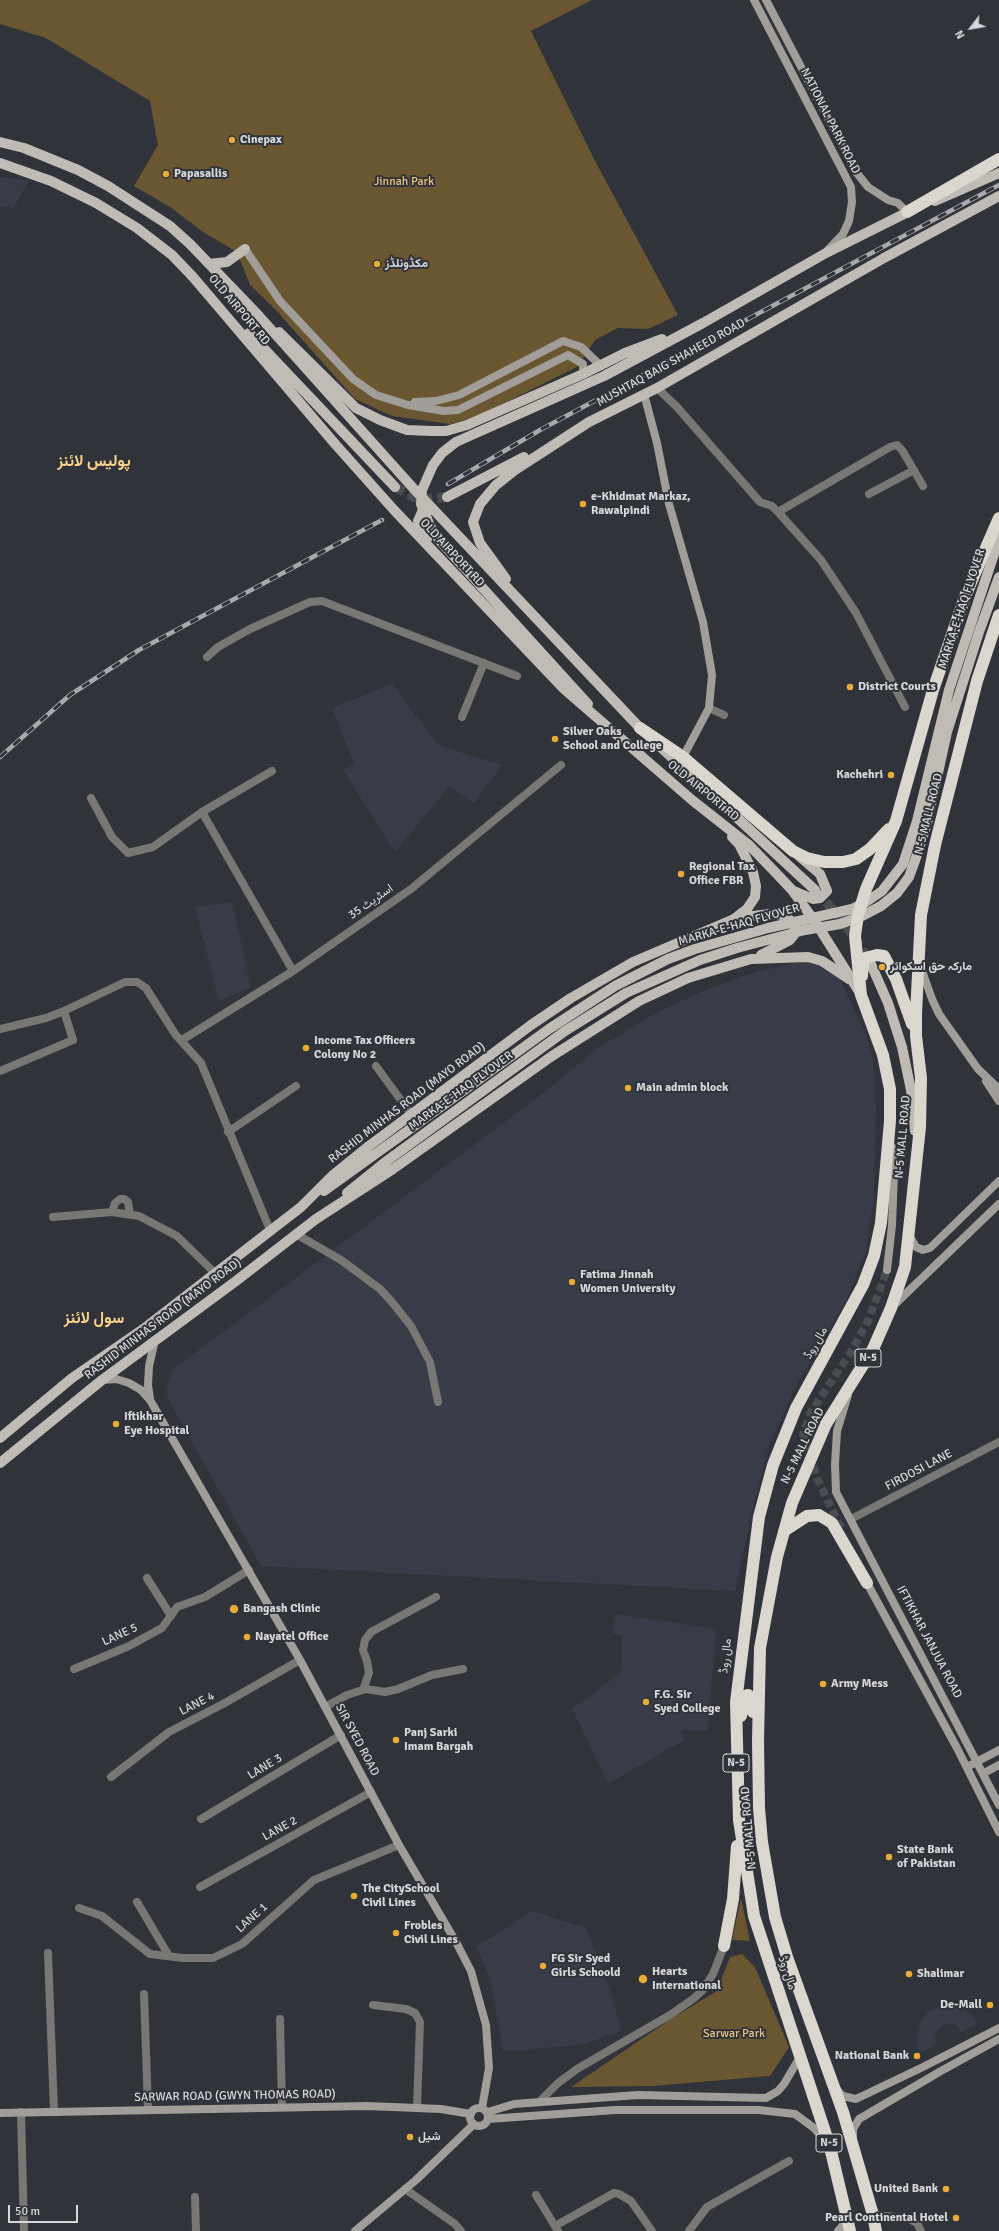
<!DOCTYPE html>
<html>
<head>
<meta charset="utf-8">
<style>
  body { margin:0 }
  #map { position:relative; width:999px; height:2231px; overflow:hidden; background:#303339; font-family:Signika,sans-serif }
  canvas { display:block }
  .north { position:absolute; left:951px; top:8px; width:40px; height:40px; -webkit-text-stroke:3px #303339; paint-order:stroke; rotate:239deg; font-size:11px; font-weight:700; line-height:16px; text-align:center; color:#d5d7db }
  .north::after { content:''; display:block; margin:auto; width:14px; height:18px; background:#d5d7db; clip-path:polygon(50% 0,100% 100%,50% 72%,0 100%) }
  .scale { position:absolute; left:8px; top:2205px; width:70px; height:18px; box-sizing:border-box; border:2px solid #d5d7db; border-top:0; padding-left:5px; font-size:12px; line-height:14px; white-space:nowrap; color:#d5d7db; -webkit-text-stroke:3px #303339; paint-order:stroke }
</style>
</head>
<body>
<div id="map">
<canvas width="999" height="2231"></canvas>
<div class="north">N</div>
<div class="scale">50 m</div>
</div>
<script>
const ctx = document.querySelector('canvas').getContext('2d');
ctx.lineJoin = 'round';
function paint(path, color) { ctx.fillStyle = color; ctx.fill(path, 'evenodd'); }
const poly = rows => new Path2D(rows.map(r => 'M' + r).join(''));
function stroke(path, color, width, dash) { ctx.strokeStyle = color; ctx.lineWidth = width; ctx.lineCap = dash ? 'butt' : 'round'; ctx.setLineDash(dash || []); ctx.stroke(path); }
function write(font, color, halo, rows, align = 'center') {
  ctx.font = font + ' Signika,Vazirmatn,sans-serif'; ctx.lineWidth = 4; ctx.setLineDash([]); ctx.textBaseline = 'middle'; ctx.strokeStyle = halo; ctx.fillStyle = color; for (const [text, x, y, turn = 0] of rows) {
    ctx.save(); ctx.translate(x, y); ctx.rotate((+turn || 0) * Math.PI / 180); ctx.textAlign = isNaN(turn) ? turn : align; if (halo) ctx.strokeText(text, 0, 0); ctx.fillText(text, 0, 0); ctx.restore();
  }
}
const built = poly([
  [0,177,28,181,14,208,0,206],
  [392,684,438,745,502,765,474,803,449,787,395,852,343,770,354,763,332,708],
  [232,902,251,987,219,1001,195,907],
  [815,958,838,975,864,1030,873,1060,876,1108,874,1197,865,1254,846,1301,795,1388,770,1443,754,1503,735,1591,261,1566,169,1401,166,1390,172,1370,549,1089,595,1050,659,1011,711,988,755,972],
  [615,1614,716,1629,708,1730,679,1730,684,1740,608,1784,572,1708,591,1696,622,1670,622,1635,613,1634],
  [533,1911,586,1928,610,1989,621,2031,585,2044,503,2052,491,1982,477,1946],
  [949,2006,962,2008,973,2016,977,2024,961,2032,957,2026,950,2024,944,2025,938,2030,935,2037,937,2044,919,2054,916,2041,921,2021,928,2012,938,2007]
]);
const green = poly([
  [0,0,592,0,531,31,594,159,678,315,648,329,618,328,595,340,577,367,474,418,450,424,392,416,355,399,275,309,250,285,237,252,203,232,170,207,134,186,158,145,150,101,46,38,0,24],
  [741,1898,750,1941,732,1940],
  [742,1954,755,1967,789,2047,770,2076,652,2086,571,2087,671,2019,717,1991,730,1957]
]);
const secondaryTunnel = poly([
  [841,1528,817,1478,803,1434,811,1412,851,1352,868,1321,887,1270]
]);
const primaryTunnel = poly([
  [395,487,414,497,430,499,447,497],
  [816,891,843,921,870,962]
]);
const street = poly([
  [657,388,677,407,760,502,772,506,778,512,821,560,856,613,905,707],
  [869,494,914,470],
  [778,512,890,447,897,445,902,450,923,486],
  [207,657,218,647,250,629,310,602,322,601,517,676],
  [709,708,724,715],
  [462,717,484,663],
  [91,798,112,837,128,853,153,847,202,812,272,771],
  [202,812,293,971],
  [0,1029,46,1018,64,1011,125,982,137,982,146,988,175,1034,201,1063,270,1230],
  [182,1040,293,971,411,889,561,765],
  [376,1066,411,1114],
  [0,1071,73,1040,64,1011],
  [228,1132,296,1086],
  [130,1214,128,1202,124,1199,120,1199,115,1203,112,1212,139,1216,177,1236,215,1273],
  [53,1217,112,1212],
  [296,1234,341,1260,380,1289,392,1302,411,1326,430,1362,438,1402],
  [851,1519,999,1442],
  [147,1578,171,1616],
  [74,1669,129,1646,162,1628,177,1607,205,1597,249,1570],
  [363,1690,369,1673,367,1661,363,1650,365,1640,371,1632,436,1597],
  [325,1707,347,1695,366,1689,385,1692,398,1689,432,1675,463,1669],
  [111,1777,169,1732,223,1704,300,1660],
  [201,1819,341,1735],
  [200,1887,371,1792],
  [137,1902,169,1956],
  [79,1908,102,1916,150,1954,183,1958,213,1958,242,1944,314,1880,399,1845],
  [48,1953,54,2111],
  [144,1994,148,2109],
  [373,2005,406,2009,415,2013,420,2022,417,2108],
  [280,2019,282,2107],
  [540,2101,558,2083,577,2069,670,2015,693,1999,703,1990,713,1974,724,1946],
  [21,2112,24,2231],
  [405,2189,455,2224,461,2231],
  [536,2195,558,2231],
  [195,2197,196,2231],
  [873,2215,907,2218,917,2223,921,2231],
  [555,2226,614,2193,619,2194,631,2201,652,2231],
  [689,2231,707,2207,789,2161]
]);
const secondary = poly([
  [754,0,851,187,852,202,849,221,843,234,827,251],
  [766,0,856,172,868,187,888,200,898,203,907,212],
  [245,249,280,301,353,379,376,395,408,405,444,411,458,410,568,355,583,364,583,374],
  [644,394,657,443,669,504,703,622,712,675,709,708,683,757],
  [415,402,436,401,459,395,563,341,581,347,600,365],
  [921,968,932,999,939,1014,978,1069,999,1089],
  [986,1081,999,1101],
  [909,1235,916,1247,923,1250,930,1248,999,1181],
  [887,1270,892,1225,894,1173,892,1147],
  [892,1307,999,1204],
  [102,1380,116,1379,129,1383,141,1390,150,1400,300,1660,399,1845,456,1942,471,1971,486,2025,489,2068,482,2108],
  [848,1395,837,1431,835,1464,836,1492,999,1805],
  [150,1399,148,1385,149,1366,155,1340],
  [867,1583,957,1748,999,1832],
  [967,1767,999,1750],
  [984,1773,999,1765],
  [837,2090,843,2096,856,2099,923,2067,999,2028],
  '470 2117a9 9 0 1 1 18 0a9 9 0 1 1-18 0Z',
  [488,2112,514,2104,638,2095,766,2098,778,2091,784,2084,800,2057],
  [0,2113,367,2106,441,2109,471,2114],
  [488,2119,615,2110,759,2110,795,2114,814,2128,826,2142],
  [853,2137,853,2129,859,2119,941,2071,999,2039],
  [355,2231,416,2180,474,2124],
  [838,2231,848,2219]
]);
const primary = poly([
  [0,142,24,148,78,170,108,186,170,226,190,244,259,316,414,489,640,728,815,890],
  [0,163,51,181,96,203,137,228,172,255,193,277,336,445,394,510,564,689,692,800,749,845,776,873,792,890,816,923,860,993],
  [935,201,999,173],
  [209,264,227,262,245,249],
  [279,332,356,408,380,420,407,430,432,431,446,431,467,425,583,374,625,353,662,339],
  [249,333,395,487],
  [447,497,524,457],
  [427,512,422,512,418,521,427,539],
  [506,579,480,543,473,522,480,504,496,485,515,470,589,422,657,388,884,258,999,196],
  [588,704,440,541,430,526,421,504,422,490,433,465,442,453,456,442,604,376,703,323,826,253,914,209],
  [794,891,813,899,820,898,827,891,820,874,799,856],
  [736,918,770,914,784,915,790,920,795,928,794,935,790,940,761,955],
  [870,962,888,1003,902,1047,911,1090,915,1131],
  [324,1191,549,1029,615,986,668,959,695,949,768,928,852,909,866,902,882,891,903,864,917,821,949,690,999,539],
  [347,1193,388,1160,565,1031,626,993,700,960,737,948,805,930,840,924,862,916,881,906,897,893,909,877,917,855,927,823,947,732,979,632,999,577],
  [0,1438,72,1378,146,1327,301,1207,332,1176,369,1146,531,1025,571,998,633,962,734,919,747,909,755,897,756,886,753,872,739,844,732,837],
  [0,1463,102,1380,236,1281,316,1219,393,1169,552,1056,639,1001,688,978,751,959,808,957,822,961,849,979]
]);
const highway = poly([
  [907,212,999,159],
  [640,728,683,757,793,851,807,858,824,862,843,862,856,859,870,849,889,829],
  [862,976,863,962,865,958,877,955,884,956,896,979,912,1024],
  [784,1531,807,1516,819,1515,832,1523,867,1583],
  [741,1716,745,1696,748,1695,751,1697,753,1712],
  [724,1946,733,1899,737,1846],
  [850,2231,830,2147,754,1916,739,1820,736,1702,759,1517,773,1465,796,1408,863,1285,874,1256,881,1223,890,1121,890,1089,883,1055,861,995,855,936,858,915,866,889,896,821,933,690,966,594,999,518],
  [876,2231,873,2215,843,2112,787,1957,775,1917,762,1842,759,1808,758,1741,760,1648,777,1557,792,1503,826,1424,873,1349,891,1308,905,1267,920,1127,921,1078,916,1036,916,1013,921,915,935,845,977,681,999,615]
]);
const rail = poly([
  [448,484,540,430,999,185],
  [0,757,70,695,139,650,382,520]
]);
const markers = [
  [232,140,4,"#e7ac36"],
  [166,174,4,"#e7ac36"],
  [377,264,4,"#e7ac36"],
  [583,504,4,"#e7ac36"],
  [850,687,4,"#e7ac36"],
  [555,739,4,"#e7ac36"],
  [891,775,4,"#e7ac36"],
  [681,874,4,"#e7ac36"],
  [882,967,4,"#e7ac36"],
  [306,1048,4,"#e7ac36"],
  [628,1088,4,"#e7ac36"],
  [572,1282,4,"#e7ac36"],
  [116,1424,4,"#e7ac36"],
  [234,1609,5,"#e7ac36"],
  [247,1637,4,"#e7ac36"],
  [823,1684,4,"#e7ac36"],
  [646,1702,4,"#e7ac36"],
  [396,1740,4,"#e7ac36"],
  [889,1857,4,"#e7ac36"],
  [354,1896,4,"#e7ac36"],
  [396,1933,4,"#e7ac36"],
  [543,1966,4,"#e7ac36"],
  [909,1974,4,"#e7ac36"],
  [643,1979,5,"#e7ac36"],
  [990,2005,4,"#e7ac36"],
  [917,2056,4,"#e7ac36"],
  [410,2137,4,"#e7ac36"],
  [946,2189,4,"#e7ac36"],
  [956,2218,4,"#e7ac36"]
];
const shields = [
  [868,1358,26],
  [736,1763,26],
  [829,2143,26]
];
const shieldNames = [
  ["N-5",868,1358],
  ["N-5",736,1763],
  ["N-5",829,2143]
];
const streetNames = [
  ["NATIONAL PARK ROAD",830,121,63],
  ["OLD AIRPORT RD",239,310,50],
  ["MUSHTAQ BAIG SHAHEED ROAD",671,363,-29],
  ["OLD AIRPORT RD",452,553,47],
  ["MARKA-E-HAQ FLYOVER",962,609,-72],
  ["OLD AIRPORT RD",703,791,39],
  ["N-5 MALL ROAD",929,814,-76],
  ["اسٹریٹ 35",371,902,-35],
  ["MARKA-E-HAQ FLYOVER",739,925,-16],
  ["MARKA-E-HAQ FLYOVER",461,1091,-36],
  ["RASHID MINHAS ROAD (MAYO ROAD)",407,1103,-37],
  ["N-5 MALL ROAD",903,1137,-85],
  ["RASHID MINHAS ROAD (MAYO ROAD)",163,1319,-37],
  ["مال روڈ",816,1343,-60],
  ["N-5 MALL ROAD",803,1446,-64],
  ["FIRDOSI LANE",919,1470,-28],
  ["LANE 5",120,1635,-25],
  ["IFTIKHAR JANJUA ROAD",929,1642,62],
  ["مال روڈ",726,1656,-84],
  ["LANE 4",197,1704,-27],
  ["SIR SYED ROAD",357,1740,62],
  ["LANE 3",265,1767,-31],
  ["N-5 MALL ROAD",749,1828,-95],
  ["LANE 2",280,1829,-29],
  ["LANE 1",252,1918,-42],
  ["مال روڈ",787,1973,71],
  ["SARWAR ROAD (GWYN THOMAS ROAD)",235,2096,-1]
];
const poiNames = [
  ["Cinepax",240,140],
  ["Papasallis",174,174],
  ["مکڈونلڈز",385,264],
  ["e-Khidmat Markaz,",591,497],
  ["Rawalpindi",591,511],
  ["District Courts",858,687],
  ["Silver Oaks",563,732],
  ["School and College",563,746],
  ["Kachehri",883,775,"right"],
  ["Regional Tax",689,867],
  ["Office FBR",689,881],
  ["مارکہ حق اسکوائر",890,967],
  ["Income Tax Officers",314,1041],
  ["Colony No 2",314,1055],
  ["Main admin block",636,1088],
  ["Fatima Jinnah",580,1275],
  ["Women University",580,1289],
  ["Iftikhar",124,1417],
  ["Eye Hospital",124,1431],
  ["Bangash Clinic",243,1609],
  ["Nayatel Office",255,1637],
  ["Army Mess",831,1684],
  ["F.G. Sir",654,1695],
  ["Syed College",654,1709],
  ["Panj Sarki",404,1733],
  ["Imam Bargah",404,1747],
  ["State Bank",897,1850],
  ["of Pakistan",897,1864],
  ["The CitySchool",362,1889],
  ["Civil Lines",362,1903],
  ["Frobles",404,1926],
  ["Civil Lines",404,1940],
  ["FG Sir Syed",551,1959],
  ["Girls Schoold",551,1973],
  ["Hearts",652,1972],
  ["International",652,1986],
  ["Shalimar",917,1974],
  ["De-Mall",982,2005,"right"],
  ["National Bank",909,2056,"right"],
  ["شیل",418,2137],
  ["United Bank",938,2189,"right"],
  ["Pearl Continental Hotel",948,2218,"right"]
];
const parkNames = [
  ["Jinnah Park",404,182],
  ["Sarwar Park",734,2034]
];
const districtNames = [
  ["پولیس لائنز",94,462],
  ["سول لائنز",94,1319]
];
paint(built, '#373c48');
paint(green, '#6b5632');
stroke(secondaryTunnel, '#494c51', 8, [8, 4]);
stroke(primaryTunnel, '#494c51', 10, [10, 5]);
stroke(street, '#797774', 8);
stroke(secondary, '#a19e99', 8);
stroke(primary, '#c0bbb5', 10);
stroke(highway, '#dbd6ce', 12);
stroke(rail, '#a7a9ad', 4.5);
stroke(rail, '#303339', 3, [9]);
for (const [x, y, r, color] of markers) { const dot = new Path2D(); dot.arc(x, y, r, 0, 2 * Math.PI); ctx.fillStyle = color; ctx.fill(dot); stroke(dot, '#303339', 1.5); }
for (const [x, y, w] of shields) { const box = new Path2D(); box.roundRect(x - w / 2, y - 9, w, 18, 3); ctx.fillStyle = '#303339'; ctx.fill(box); stroke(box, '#d5d7db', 1); }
write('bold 11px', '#d5d7db', null, shieldNames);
write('12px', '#d5d7db', '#303339', streetNames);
write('bold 12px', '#d5d7db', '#303339', poiNames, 'left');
write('12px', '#ecc47e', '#303339', parkNames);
write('bold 16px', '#fcd28b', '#303339', districtNames);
</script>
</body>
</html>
